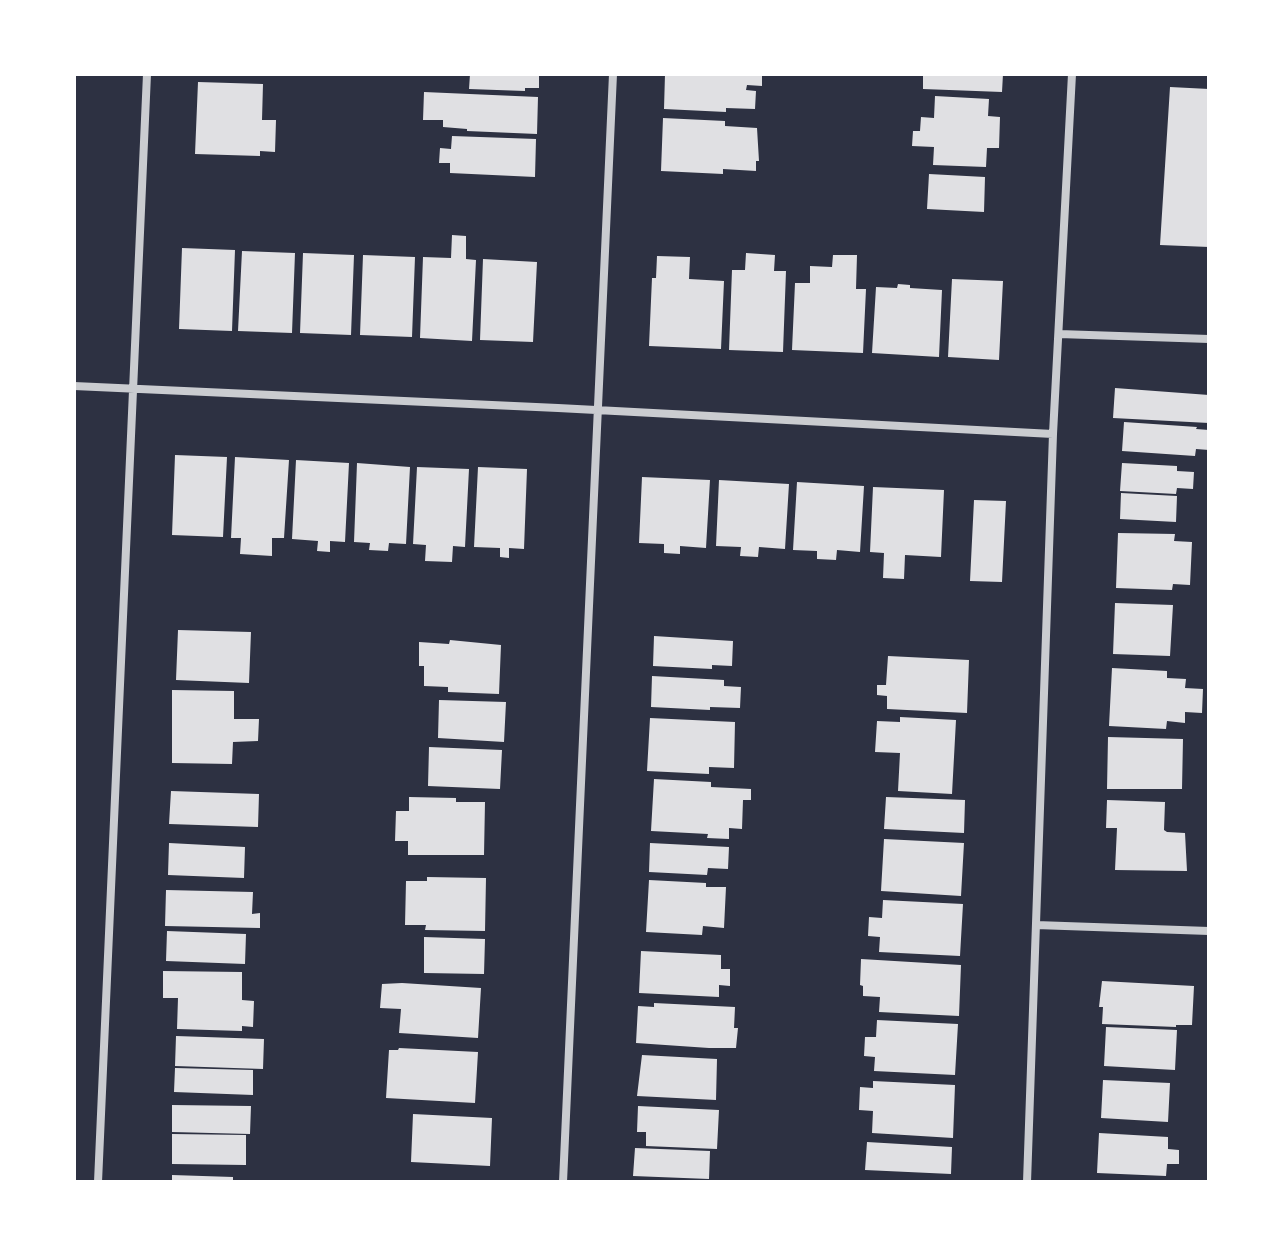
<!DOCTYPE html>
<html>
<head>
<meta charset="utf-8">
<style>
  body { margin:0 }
  #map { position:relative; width:1283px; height:1256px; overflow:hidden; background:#2d3142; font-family:"Archivo Narrow",sans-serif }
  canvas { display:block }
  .frame { position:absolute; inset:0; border:76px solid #fff; pointer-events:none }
</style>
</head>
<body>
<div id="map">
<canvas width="1283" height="1256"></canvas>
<div class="frame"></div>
</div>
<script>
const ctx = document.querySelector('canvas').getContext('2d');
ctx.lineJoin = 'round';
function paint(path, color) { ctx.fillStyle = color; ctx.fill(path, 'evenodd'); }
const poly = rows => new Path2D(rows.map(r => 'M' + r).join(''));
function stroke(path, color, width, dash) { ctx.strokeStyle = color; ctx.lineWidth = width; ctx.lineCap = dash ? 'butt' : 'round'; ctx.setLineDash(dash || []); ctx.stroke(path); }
const building = poly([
  [470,74,539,74,539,88,525,88,525,91,469,89],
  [665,74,762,74,762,86,747,85,746,90,756,91,755,109,726,108,726,112,664,109],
  [923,74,1003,74,1002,92,923,89],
  [198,82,263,84,262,120,276,120,275,152,260,151,260,156,195,154],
  [1170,87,1209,89,1209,247,1160,245],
  [424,92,538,97,537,134,467,131,467,129,443,127,443,120,423,120],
  [935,96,989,99,988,116,1000,117,999,148,987,148,986,167,933,165,934,147,912,146,913,131,920,131,921,117,934,118],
  [663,118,725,121,725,126,757,128,759,161,756,161,756,171,723,169,723,174,661,171],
  [452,136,536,139,535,177,450,173,450,163,439,163,440,148,451,149],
  [929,174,985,177,984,212,927,209],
  [452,235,466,236,466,259,476,260,472,341,420,338,423,257,451,258],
  [182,248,235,250,232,331,179,329],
  [242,251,295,253,292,333,238,331],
  [303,253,354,255,351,335,300,333],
  [746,253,775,255,774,271,786,271,783,352,729,350,732,270,745,270],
  [363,255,415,257,412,337,360,335],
  [833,255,857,255,856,289,866,289,863,353,792,350,795,283,810,283,810,266,832,267],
  [657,256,690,257,689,279,724,281,721,349,649,346,652,278,656,278],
  [483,259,537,262,533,342,480,340],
  [952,279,1003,281,999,360,948,357],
  [898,284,910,285,910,288,942,290,939,357,872,353,876,287,897,288],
  [1115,388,1209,395,1209,423,1113,418],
  [1124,422,1197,427,1196,429,1209,430,1209,450,1196,449,1195,456,1122,451],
  [175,455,227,457,223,537,172,535],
  [235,457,289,460,284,538,272,538,272,556,240,554,241,538,231,538],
  [296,460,349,463,345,542,330,541,330,552,317,551,318,541,292,539],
  [357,463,410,467,406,544,389,543,388,551,369,550,370,543,354,542],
  [1122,463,1177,466,1177,471,1194,472,1193,489,1177,488,1176,494,1120,491],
  [417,467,469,469,465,547,453,546,452,562,425,561,426,545,413,544],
  [478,467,527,469,524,549,509,548,509,558,500,557,500,548,474,547],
  [642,477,710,480,706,548,680,546,680,554,664,553,664,544,639,543],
  [719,480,789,484,785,549,759,547,758,557,740,556,741,547,716,546],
  [797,482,864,486,860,552,837,550,836,560,817,559,817,551,793,550],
  [873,487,944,490,941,557,905,555,904,579,883,578,884,553,870,552],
  [1121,493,1177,496,1176,522,1120,519],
  [974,500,1006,501,1002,582,970,581],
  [1118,533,1175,534,1174,541,1192,542,1190,585,1173,584,1172,590,1116,588],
  [1115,603,1173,605,1170,656,1113,654],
  [178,630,251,632,249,683,176,680],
  [654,636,733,641,732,666,712,665,712,669,653,666],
  [450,640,501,645,499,694,448,692,448,687,424,686,424,666,419,666,419,642,449,644],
  [888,656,969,660,967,713,887,709,887,696,877,695,877,685,886,685],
  [1112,668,1167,671,1167,678,1186,679,1185,688,1203,689,1202,713,1185,712,1185,723,1167,721,1166,729,1109,726],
  [652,676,724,680,724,686,741,687,740,708,710,707,710,710,651,707],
  [172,690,234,691,234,719,259,719,258,741,233,742,232,764,172,763],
  [439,700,506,702,504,742,438,738],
  [900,717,956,720,952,794,898,791,900,753,875,752,877,721,900,722],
  [650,718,735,722,734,768,709,767,709,774,647,771],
  [1108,737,1183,739,1182,789,1107,789],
  [429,747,502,750,500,789,428,786],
  [654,779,711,782,711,787,751,789,751,800,743,800,742,829,729,828,729,839,707,838,708,834,651,831],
  [171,791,259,794,258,827,169,824],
  [409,797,456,798,456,802,485,802,484,855,408,855,408,841,395,841,396,811,409,811],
  [886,797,965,800,964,833,884,829],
  [1107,800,1165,802,1164,830,1167,832,1185,833,1187,871,1115,870,1117,828,1106,828],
  [884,839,964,843,961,896,881,891],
  [169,843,245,847,244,878,168,875],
  [650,843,729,847,728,869,708,868,707,875,649,872],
  [427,877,486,878,485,931,425,930,426,925,405,925,406,881,427,881],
  [649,880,706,883,706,887,726,887,724,928,703,926,702,935,646,932],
  [166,890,253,892,252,914,260,913,260,928,165,926],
  [883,900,963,904,960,956,879,952,880,937,868,936,869,917,882,918],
  [167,931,246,934,245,964,166,961],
  [424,937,485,939,484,974,424,973],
  [641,951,721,955,721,969,730,969,730,986,719,985,719,997,639,993],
  [861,959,961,965,959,1016,879,1012,880,997,863,996,863,986,860,985],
  [163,971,242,972,242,1000,254,1001,253,1027,242,1026,242,1031,177,1029,178,998,163,998],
  [1102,981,1194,986,1192,1025,1176,1025,1176,1027,1102,1024,1103,1007,1099,1007],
  [402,983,481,988,478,1038,399,1033,401,1009,380,1008,382,984],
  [654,1003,735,1007,734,1028,738,1028,736,1048,709,1048,636,1043,638,1006,654,1007],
  [877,1020,958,1024,955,1075,874,1071,875,1057,864,1056,865,1037,876,1037],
  [1106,1027,1177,1030,1175,1070,1104,1066],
  [176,1036,264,1039,263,1069,175,1066],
  [399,1048,478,1052,475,1103,386,1098,389,1050,398,1050],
  [642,1055,717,1059,716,1100,637,1096],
  [175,1068,253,1070,253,1095,174,1092],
  [1103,1080,1170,1083,1168,1122,1101,1118],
  [873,1081,955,1085,953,1138,872,1133,873,1111,859,1110,860,1087,873,1088],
  [172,1105,251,1106,250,1134,172,1132],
  [638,1106,719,1110,717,1149,646,1146,646,1132,637,1132],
  [413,1114,492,1118,490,1166,411,1162],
  [1099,1133,1168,1137,1168,1149,1179,1150,1179,1164,1167,1164,1166,1176,1097,1173],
  [172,1134,246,1135,246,1165,172,1164],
  [867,1142,952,1147,951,1174,865,1170],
  [635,1148,710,1151,709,1179,633,1176],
  [172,1175,233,1177,233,1182,172,1182]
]);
const minor = poly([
  [1059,334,1209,339],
  [74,386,558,408,1053,434],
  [1036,925,1209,931],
  [98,1182,147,74],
  [563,1182,613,74],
  [1027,1182,1053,434,1072,74]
]);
paint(building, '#e0e0e3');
stroke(minor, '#caccd0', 8);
</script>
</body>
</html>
